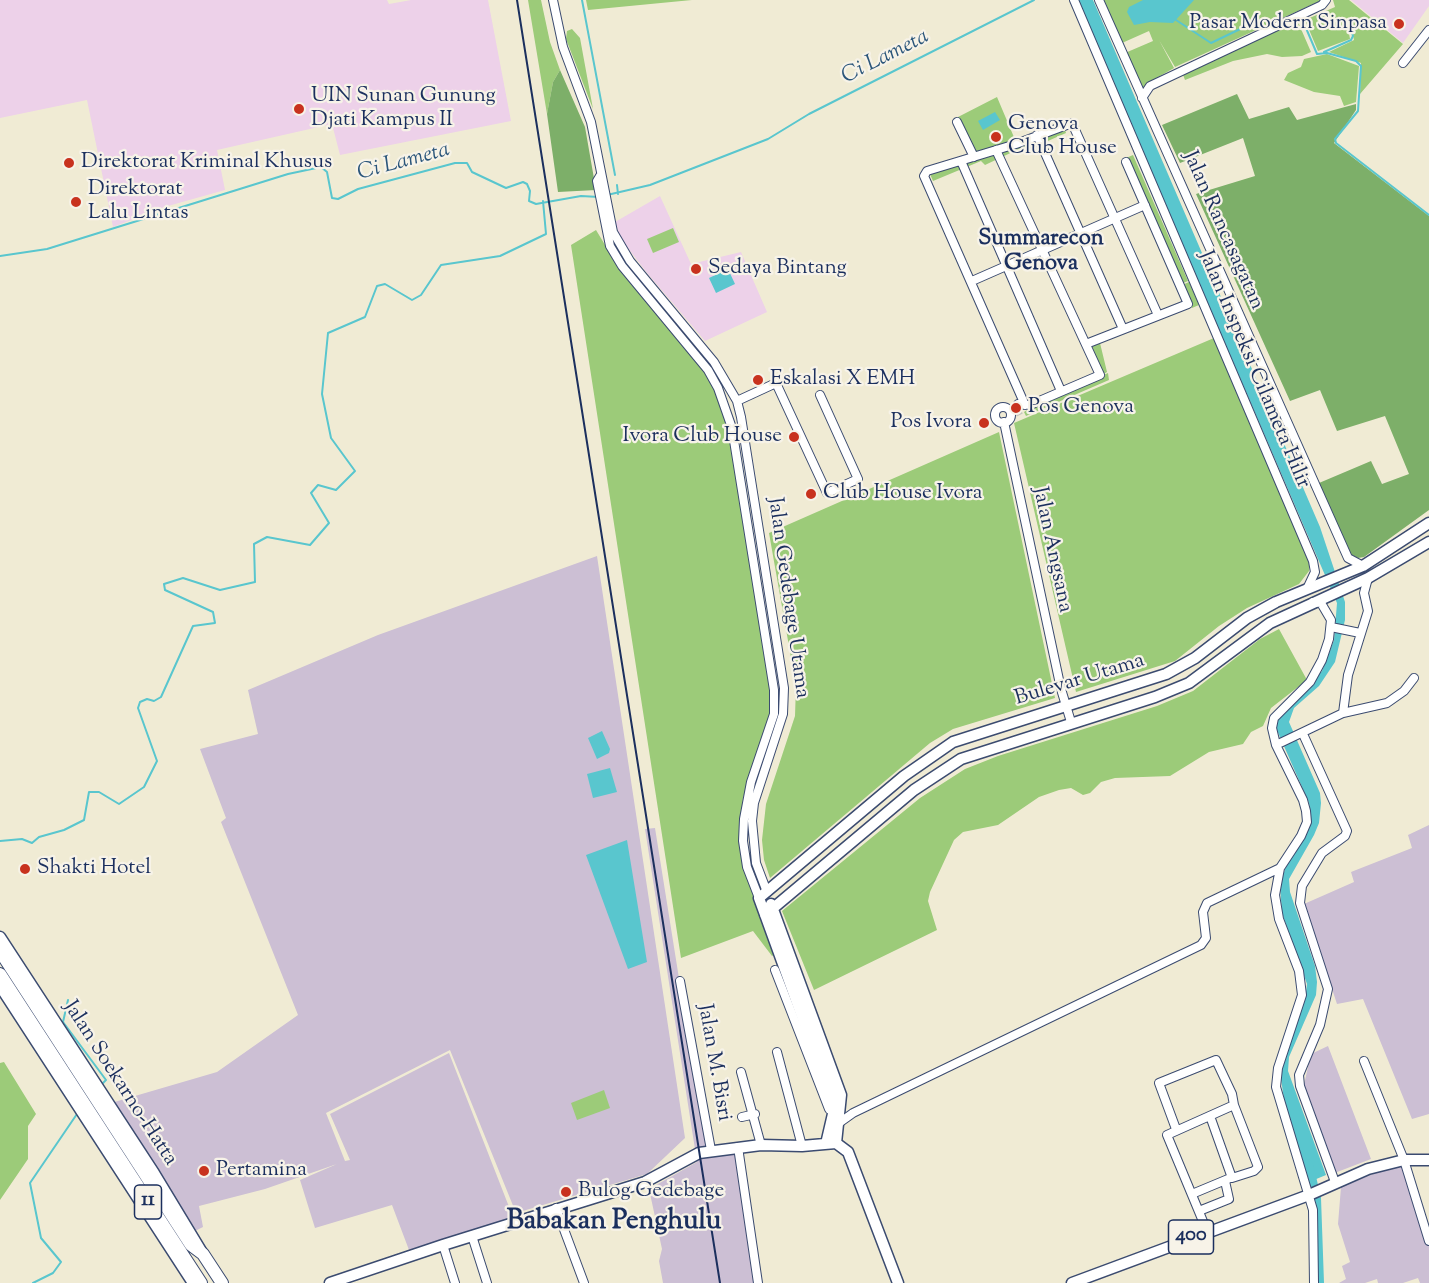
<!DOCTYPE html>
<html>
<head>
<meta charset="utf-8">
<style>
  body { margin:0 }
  canvas { display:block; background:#f0ebd4 }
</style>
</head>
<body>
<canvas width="1429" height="1283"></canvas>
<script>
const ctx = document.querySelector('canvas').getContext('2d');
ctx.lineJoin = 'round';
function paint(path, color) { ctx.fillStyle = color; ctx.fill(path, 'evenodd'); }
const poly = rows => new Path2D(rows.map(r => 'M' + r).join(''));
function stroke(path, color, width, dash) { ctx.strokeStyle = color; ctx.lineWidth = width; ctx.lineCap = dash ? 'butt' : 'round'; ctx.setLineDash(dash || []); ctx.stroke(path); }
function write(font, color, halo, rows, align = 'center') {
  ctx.font = font + ' "Sorts Mill Goudy",serif'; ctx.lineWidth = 4.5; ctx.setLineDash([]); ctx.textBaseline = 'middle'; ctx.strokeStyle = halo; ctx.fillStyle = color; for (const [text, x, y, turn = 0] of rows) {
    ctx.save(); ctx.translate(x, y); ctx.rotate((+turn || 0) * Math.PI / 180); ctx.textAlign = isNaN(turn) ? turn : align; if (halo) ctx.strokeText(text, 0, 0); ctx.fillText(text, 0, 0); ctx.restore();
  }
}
const built = poly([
  [0,0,387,0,389,4,411,0,488,0,511,121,340,155,332,124,217,150,225,190,168,206,113,227,87,100,0,118],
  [1351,0,1429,0,1429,6,1403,43],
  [660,196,691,264,741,252,767,312,705,341,647,273,621,239,615,222]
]);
const industrial = poly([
  [597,556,685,1138,647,1174,516,1213,450,1050,326,1113,345,1161,350,1160,330,1114,449,1053,513,1217,409,1250,392,1205,315,1228,300,1180,337,1164,265,1189,199,1206,203,1227,195,1231,111,1103,217,1072,298,1015,221,822,226,818,200,749,258,734,248,690,378,635],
  [1429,825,1429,1114,1412,1119,1363,999,1337,1004,1304,904,1354,882,1351,872,1412,848,1408,835],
  [655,828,707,1154,735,1151,755,1283,663,1283,659,1261,662,1249,649,1189,697,1162,645,829],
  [1328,1046,1371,1159,1332,1174,1303,1089,1311,1054],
  [1407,1166,1429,1246,1429,1283,1420,1283,1418,1278,1403,1283,1378,1283,1377,1279,1365,1283,1339,1283,1346,1279,1342,1266,1350,1262,1338,1224,1341,1187,1385,1169]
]);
const green = poly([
  [528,0,541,0,550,42,560,70,553,82,547,114],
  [586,0,692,0,588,10],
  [1103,0,1322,0,1175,67,1159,40,1174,68,1146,84,1142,91,1125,53,1153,41,1149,31,1122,43],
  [1333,0,1349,0,1403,44,1360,94,1361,63,1329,52,1354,40,1351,27,1348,28,1350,39,1318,51,1305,20,1335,7],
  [1298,22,1311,52,1302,56,1282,57,1267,54,1233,61,1185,80,1182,72,1189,68],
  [572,29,580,38,593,109,566,39,567,31],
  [1327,54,1359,66,1356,102,1344,106,1340,96,1314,92,1284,80,1288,73,1301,67,1304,59],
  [997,97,1016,142,975,154,958,117],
  [1064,127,1066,133,1025,151,1021,148,985,165,981,161,933,181,930,174,1008,151],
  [1133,155,1188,281,1181,284,1126,158],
  [673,228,679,242,653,253,647,239],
  [596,230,619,268,705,372,716,389,729,428,772,690,770,713,743,798,741,818,744,868,776,954,772,956,753,931,681,958,571,245],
  [1189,282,1199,305,1192,308,1182,285],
  [1214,338,1309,559,1309,571,1299,584,1247,608,1219,626,1175,661,1076,692,1014,423],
  [1100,343,1107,372,1102,375,1091,347],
  [1108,373,1109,380,1026,416,1024,412,1030,408],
  [999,432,1055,698,953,729,930,743,770,878,764,860,762,840,766,804,795,716,796,686,769,533],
  [1279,629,1307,680,1271,708,1263,726,1251,732,1243,744,1209,752,1170,776,1115,778,1101,782,1090,793,1083,795,1071,788,1059,790,1039,797,998,825,963,832,954,840,930,892,928,901,937,930,814,990,782,911,920,798,965,769,998,756,1157,706,1193,691,1260,639],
  [4,1062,36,1114,28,1126,28,1159,0,1200,0,1063],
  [604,1090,610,1108,577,1120,571,1103]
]);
const forest = poly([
  [560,70,585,127,596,190,558,192,547,114,553,82],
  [1237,94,1249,119,1289,107,1297,120,1356,104,1356,110,1334,143,1429,216,1429,510,1364,557,1358,558,1350,554,1319,483,1371,461,1382,484,1409,474,1385,416,1337,431,1320,390,1290,401,1196,194,1255,176,1243,138,1180,163,1162,125]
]);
const water = poly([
  [1077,0,1093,0,1320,527,1345,602,1345,620,1335,662,1319,686,1294,708,1289,722,1320,793,1321,803,1319,823,1314,835,1289,879,1290,892,1315,966,1317,982,1316,995,1289,1057,1288,1071,1326,1175,1309,1182,1286,1113,1281,1079,1284,1057,1305,1000,1307,984,1282,913,1280,886,1285,869,1311,817,1309,803,1276,728,1277,720,1322,671,1334,640,1337,603],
  [1143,0,1194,0,1173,23,1150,22,1134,25,1127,12,1129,7],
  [995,112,1000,120,983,130,978,121],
  [728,269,735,284,716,293,709,278],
  [602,731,610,749,609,753,597,759,588,738],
  [610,768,617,792,593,798,587,774],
  [627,840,647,962,628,969,586,855]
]);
const stream = poly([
  [582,0,615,175],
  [1176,20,1211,43,1259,20],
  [1303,21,1317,54,1327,53,1356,61,1361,66,1358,111,1335,139,1336,143,1429,215],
  [1324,52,1351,40,1353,36,1350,28],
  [617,185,618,194],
  [607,195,650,185,768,139,809,114,1034,0],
  [0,256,47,249,288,174,321,167,327,172,332,198,338,199,358,189,455,163,467,163,472,172,506,188,523,182,527,184,530,191,529,201,536,204,581,196,599,197],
  [0,841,22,839,32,843,39,837,64,830,84,820,89,792,99,792,119,804,144,787,157,761,138,708,140,702,147,699,154,701,161,697,193,626,215,623,213,612,165,590,164,584,183,578,220,590,255,582,254,544,267,537,310,545,329,523,311,493,318,485,336,490,355,471,331,438,322,394,328,333,365,317,377,286,385,284,412,300,421,295,441,265,500,256,546,234,543,201],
  [68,1000,63,1022,106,1080,102,1084],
  [33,1283,53,1273,61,1262,41,1238,30,1183,79,1111]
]);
const river = poly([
  [1307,1165,1315,1198,1318,1283]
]);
const minorTunnel = poly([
  [1015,413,1021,410]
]);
const minor = poly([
  [553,0,563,47,591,122,613,232,630,261,714,362,737,401,741,417,784,688,783,714,754,803,752,821,756,863,767,892],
  [1074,0,1313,561,1315,572,1307,589],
  [1099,0,1348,558,1363,566],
  [1403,63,1429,30],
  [1142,98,1150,86,1322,5,1326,0],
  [957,122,974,157],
  [1037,135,1123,329],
  [996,150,1100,375,1030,405,1018,404],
  [961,161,1061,391],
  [600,176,597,181,610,246,622,266,708,370,718,388,732,428,774,690,774,714,751,782,744,819,743,841,747,867,759,898],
  [972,281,1145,205],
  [1086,344,1188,304,1126,162],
  [737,401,776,383,827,493,858,479,820,395],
  [1025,405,924,176,927,171,1016,144,1072,123,1158,315],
  '995 415a8 8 0 1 1 16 0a8 8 0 1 1-16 0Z',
  [1004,422,1061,689,1071,722],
  [1313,602,1321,603,1331,620,1329,639,1322,660,1310,682,1274,718,1272,728,1276,745,1303,800,1306,811,1307,822,1301,836,1280,868,1275,895,1279,919,1299,971,1302,995,1278,1068,1276,1087,1313,1210,1314,1283],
  [1331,627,1360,633],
  [1343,713,1387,703,1404,691,1414,678],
  [1303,734,1347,831,1345,836,1322,853,1302,886,1300,903,1328,989,1320,1025,1299,1075,1300,1086,1335,1182],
  [1276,745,1343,713,1348,675,1368,611,1364,593,1368,578],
  [775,970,829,1109],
  [680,981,711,1150],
  [777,1052,802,1146],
  [1364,1061,1404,1160,1429,1241],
  [741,1072,761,1145],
  [1210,1116,1232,1178,1254,1171,1258,1167,1234,1105],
  [742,1117,755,1114],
  [839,1123,853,1113,1201,945,1206,938,1203,912,1207,903,1280,868],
  [1176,1129,1159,1083,1216,1060,1232,1094,1234,1105,1167,1135,1207,1231],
  [738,1147,758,1283],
  [1192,1194,1228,1179],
  [556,1208,584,1283],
  [1199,1211,1229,1199,1225,1181],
  [472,1236,487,1283],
  [443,1245,455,1283]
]);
const major = poly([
  [771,904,841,1095,836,1143],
  [765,915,914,790,961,759,1155,697,1189,683,1270,623,1368,578,1429,542],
  [0,937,154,1173,203,1254],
  [0,986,193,1283],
  [826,1144,833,1114,831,1096,759,898,904,776,953,742,1166,674,1195,658,1247,618,1276,602,1363,566,1429,523],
  [330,1283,443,1245,645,1182,699,1153,761,1145,802,1146,836,1143,848,1152,898,1283],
  [1072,1283,1309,1195,1368,1169,1404,1160,1429,1160]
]);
const highway = poly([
  [0,951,191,1245,203,1254,222,1283],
  [0,974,201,1283]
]);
const rail = poly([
  [517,0,720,1283]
]);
const markers = [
  [1399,24,6,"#c8321e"],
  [299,109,6,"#c8321e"],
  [996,137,6,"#c8321e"],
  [69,163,6,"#c8321e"],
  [76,202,6,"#c8321e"],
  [696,269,6,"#c8321e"],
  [758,380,6,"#c8321e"],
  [1016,408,6,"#c8321e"],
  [984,423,6,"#c8321e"],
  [794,437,6,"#c8321e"],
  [811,494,6,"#c8321e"],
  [25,869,6,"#c8321e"],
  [204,1171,6,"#c8321e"],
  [566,1192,6,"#c8321e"]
];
const shields = [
  [148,1202,27],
  [1191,1237,45]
];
const shieldNames = [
  ["11",148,1202],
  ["400",1191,1237]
];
const poiNames = [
  ["Pasar Modern Sinpasa",1387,24,"right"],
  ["UIN Sunan Gunung",311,97],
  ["Djati Kampus II",311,121],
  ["Genova",1008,125],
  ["Club House",1008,149],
  ["Direktorat Kriminal Khusus",81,163],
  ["Direktorat",88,190],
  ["Lalu Lintas",88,214],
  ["Sedaya Bintang",708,269],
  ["Eskalasi X EMH",770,380],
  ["Pos Genova",1028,408],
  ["Pos Ivora",972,423,"right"],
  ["Ivora Club House",782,437,"right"],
  ["Club House Ivora",823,494],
  ["Shakti Hotel",37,869],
  ["Pertamina",216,1171],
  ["Bulog Gedebage",578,1192]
];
const streetNames = [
  ["Jalan Rancasagatan",1222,231,66],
  ["Jalan Inspeksi Cilameta Hilir",1253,370,67],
  ["Jalan Angsana",1051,550,78],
  ["Jalan Gedebage Utama",787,598,82],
  ["Bulevar Utama",1080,681,-17],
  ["Jalan M. Bisri",713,1063,80],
  ["Jalan Soekarno-Hatta",119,1084,57]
];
const waterNames = [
  ["Ci Lameta",886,58,-27],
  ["Ci Lameta",404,163,-15]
];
const neighbourhoodNames = [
  ["Summarecon",1041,240],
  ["Genova",1041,265]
];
const districtNames = [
  ["Babakan Penghulu",614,1223]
];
paint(built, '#edd1e9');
paint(industrial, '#ccbfd4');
paint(green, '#9ccb79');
paint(forest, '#7daf69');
paint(water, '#59c6ce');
stroke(stream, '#59c6ce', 2);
stroke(river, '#59c6ce', 12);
stroke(minorTunnel, '#c5c5bc', 8, [8, 4]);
stroke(minor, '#3b4b70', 10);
stroke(major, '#3b4b70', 13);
stroke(highway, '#3b4b70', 14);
stroke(minor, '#fff', 8);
stroke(major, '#fff', 10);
stroke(highway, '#fff', 12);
stroke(rail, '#1b2f5e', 2);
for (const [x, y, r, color] of markers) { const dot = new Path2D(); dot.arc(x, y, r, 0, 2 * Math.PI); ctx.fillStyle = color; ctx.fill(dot); stroke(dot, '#f7f3e8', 2); }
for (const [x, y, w] of shields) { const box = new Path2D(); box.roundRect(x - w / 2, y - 17, w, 34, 4.5); ctx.fillStyle = '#f7f3e8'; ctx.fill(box); stroke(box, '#1b2f5e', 1.5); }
write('bold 20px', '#1b2f5e', null, shieldNames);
write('21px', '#1b2f5e', '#f7f3e8', poiNames, 'left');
write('21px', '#1b2f5e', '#f7f3e8', streetNames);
write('italic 22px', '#2a557a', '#f7f3e8', waterNames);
write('bold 22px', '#1b2f5e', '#f7f3e8', neighbourhoodNames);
write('bold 27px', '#1b2f5e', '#f7f3e8', districtNames);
</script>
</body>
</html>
